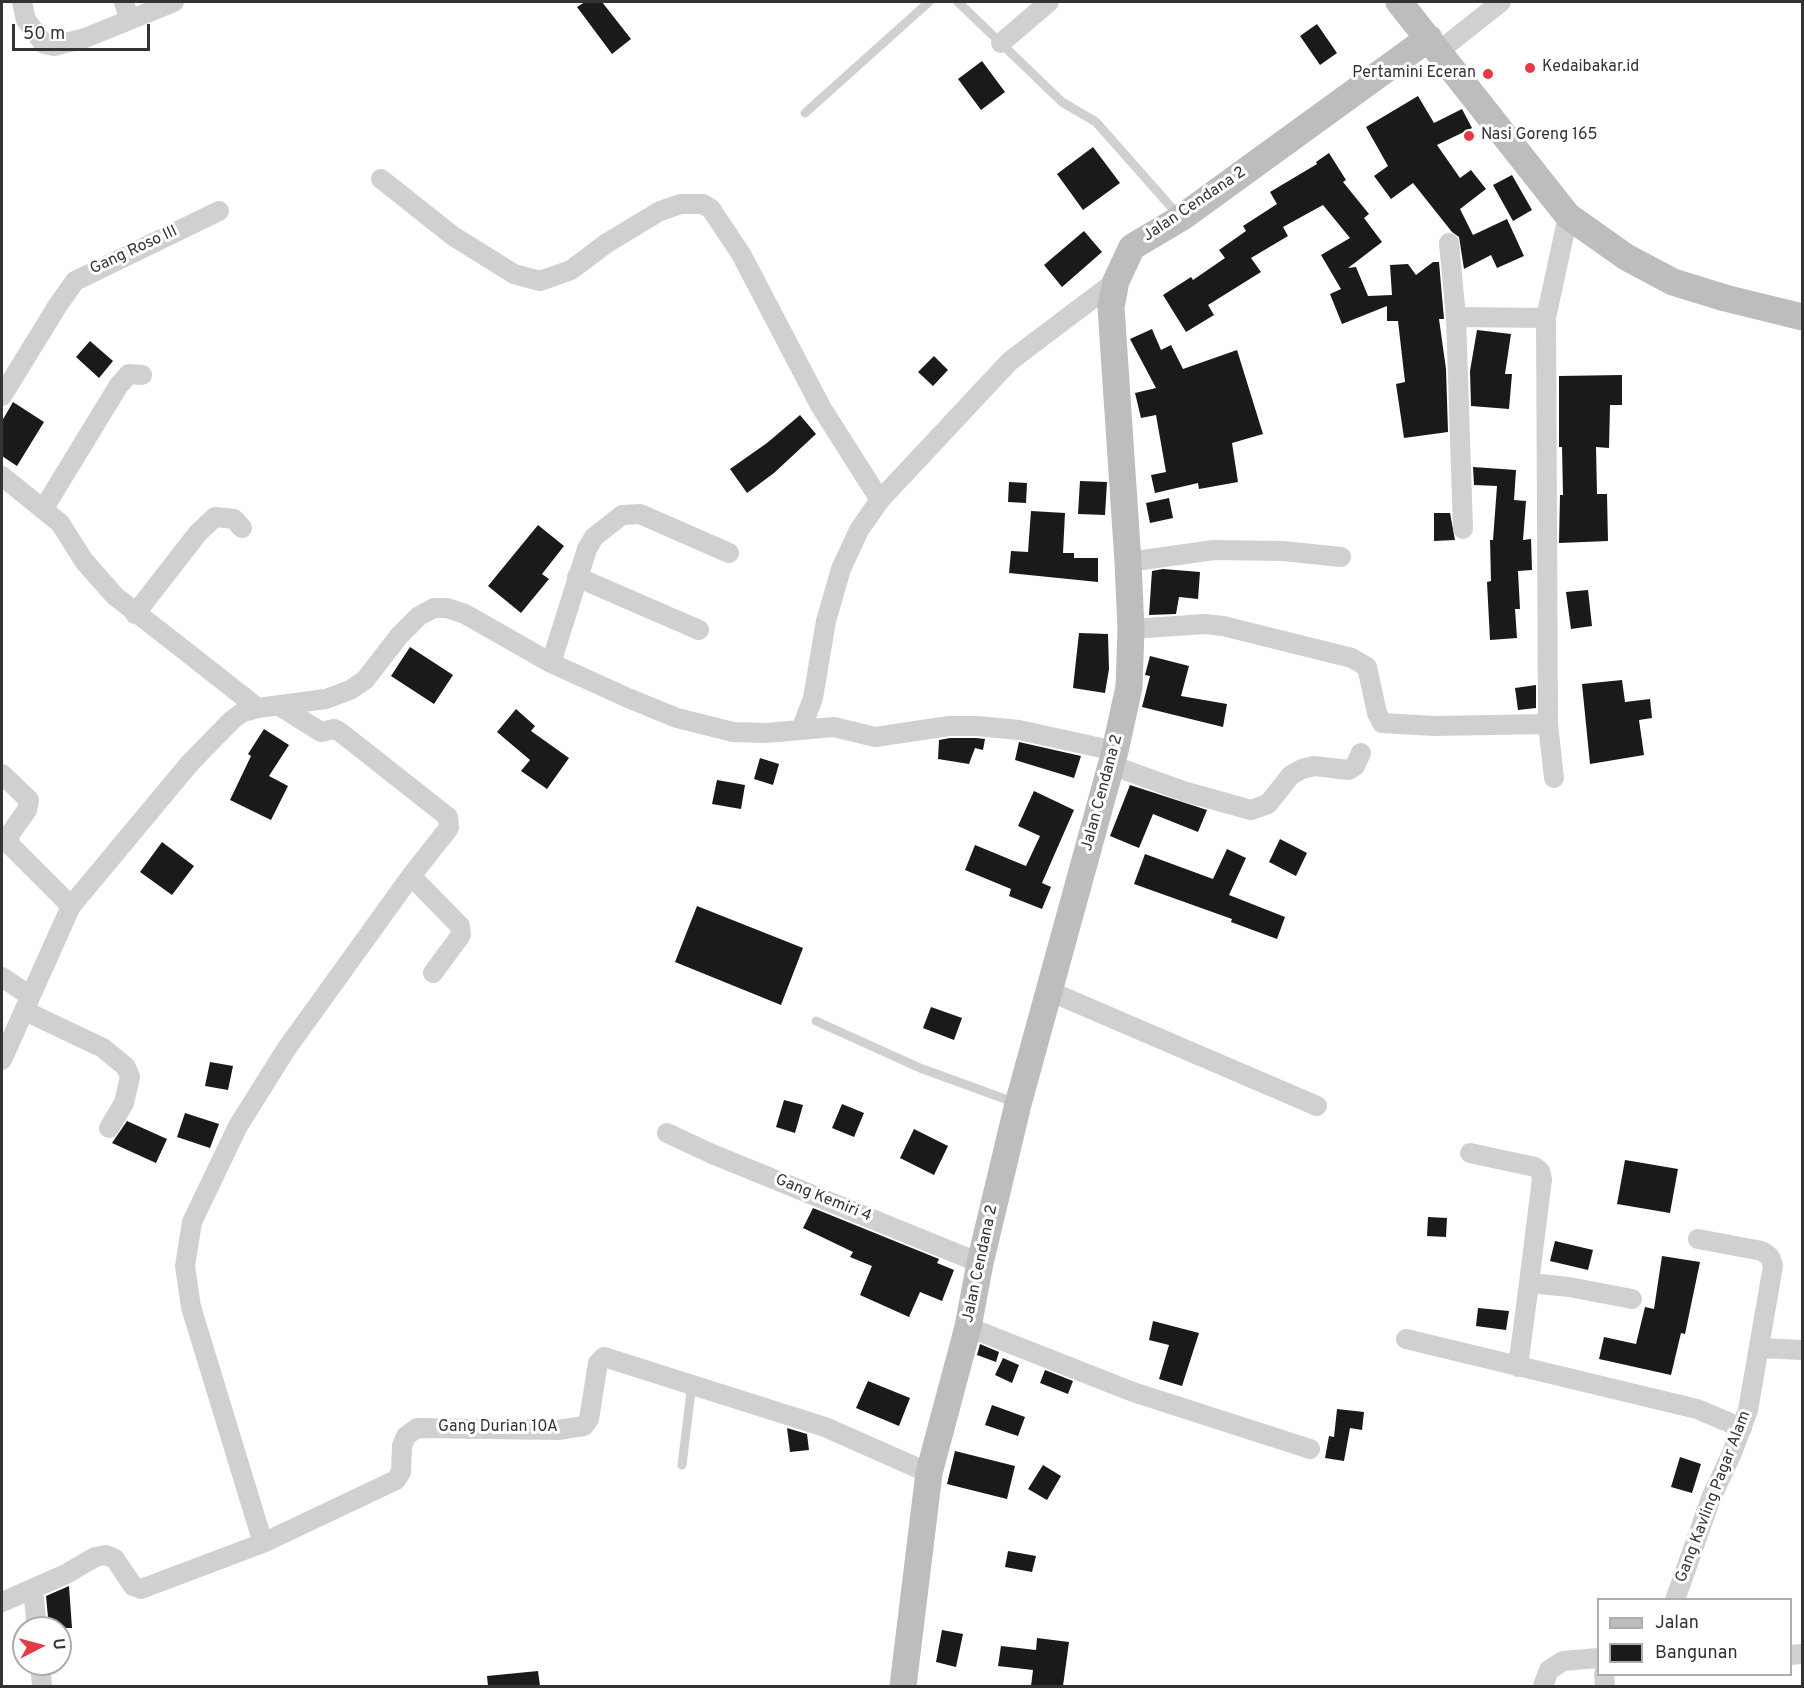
<!DOCTYPE html>
<html>
<head>
<meta charset="utf-8">
<style>
  body { margin:0 }
  #map { position:relative; width:1804px; height:1688px; overflow:hidden; background:#fff; font-family:Overpass,sans-serif }
  canvas { display:block }
  .frame { position:absolute; inset:0; border:3px solid #333; pointer-events:none }
  .legend { position:absolute; left:1597px; top:1598px; width:195px; height:78px; box-sizing:border-box; background:#fff; border:2px solid #adadad; margin:0; padding:8px 10px; list-style:none; font-size:18px; color:#333 }
  .legend li { display:flex; align-items:center; gap:12px; height:30px }
  .legend b { width:30px; border:2px solid #adadad }
  .north { position:absolute; left:12px; top:1616px; width:60px; height:60px; box-sizing:border-box; background:#fff; border:2px solid #adadad; border-radius:50%; rotate:84deg; font-size:16px; font-weight:700; line-height:24px; text-align:center; color:#333 }
  .north::after { content:''; display:block; margin:auto; width:21px; height:27px; background:#e63946; clip-path:polygon(50% 0,100% 100%,50% 72%,0 100%) }
  .scale { position:absolute; left:12px; top:24px; width:138px; height:27px; box-sizing:border-box; border:3px solid #333; border-top:0; padding-left:8px; font-size:18px; line-height:21px; white-space:nowrap; color:#333; -webkit-text-stroke:4px #fff; paint-order:stroke }
</style>
</head>
<body>
<div id="map">
<canvas width="1804" height="1688"></canvas>
<div class="frame"></div>
<ul class="legend">
<li><b style="height:8px;background:#bdbdbd"></b>Jalan</li>
<li><b style="height:16px;background:#1a1a1a"></b>Bangunan</li>
</ul>
<div class="north">U</div>
<div class="scale">50 m</div>
</div>
<script>
const ctx = document.querySelector('canvas').getContext('2d');
ctx.lineJoin = 'round';
function paint(path, color) { ctx.fillStyle = color; ctx.fill(path, 'evenodd'); }
const poly = rows => new Path2D(rows.map(r => 'M' + r).join(''));
function stroke(path, color, width, dash) { ctx.strokeStyle = color; ctx.lineWidth = width; ctx.lineCap = dash ? 'butt' : 'round'; ctx.setLineDash(dash || []); ctx.stroke(path); }
function write(font, color, halo, rows, align = 'center') {
  ctx.font = font + ' Overpass,sans-serif'; ctx.lineWidth = 6; ctx.setLineDash([]); ctx.textBaseline = 'middle'; ctx.strokeStyle = halo; ctx.fillStyle = color; for (const [text, x, y, turn = 0] of rows) {
    ctx.save(); ctx.translate(x, y); ctx.rotate((+turn || 0) * Math.PI / 180); ctx.textAlign = isNaN(turn) ? turn : align; if (halo) ctx.strokeText(text, 0, 0); ctx.fillText(text, 0, 0); ctx.restore();
  }
}
const building = poly([
  [585,2,602,2,631,39,612,54,577,7],
  [1317,24,1337,53,1320,65,1300,36],
  [982,61,1005,92,981,110,958,79],
  [1418,96,1434,123,1462,109,1472,128,1437,145,1460,178,1471,170,1486,189,1460,209,1473,235,1507,219,1524,256,1497,268,1491,255,1464,269,1459,237,1452,232,1413,183,1391,199,1374,176,1388,166,1366,127],
  [1093,147,1120,183,1083,210,1057,174],
  [1329,153,1346,180,1343,182,1369,214,1364,218,1382,242,1348,268,1356,267,1368,296,1392,295,1390,265,1408,264,1416,275,1433,262,1439,262,1444,319,1439,319,1446,369,1448,432,1404,438,1396,384,1405,382,1398,321,1387,321,1387,306,1342,324,1330,294,1341,289,1321,255,1350,238,1323,205,1283,227,1288,236,1251,258,1261,272,1208,305,1214,315,1186,332,1163,295,1191,277,1193,280,1225,258,1219,250,1246,231,1243,226,1277,204,1270,192,1317,164,1316,162],
  [1512,175,1532,210,1513,221,1493,185],
  [1084,231,1102,252,1062,287,1044,265],
  [1152,329,1161,350,1171,345,1183,369,1237,350,1263,434,1232,443,1238,482,1199,489,1198,483,1155,493,1151,475,1166,472,1156,415,1141,418,1135,393,1156,388,1130,339],
  [1477,330,1511,334,1505,374,1512,374,1509,409,1471,406,1470,371],
  [90,341,113,361,99,378,76,357],
  [934,356,948,370,933,386,918,372],
  [1622,375,1622,405,1610,405,1609,448,1596,447,1597,494,1607,494,1608,541,1559,543,1560,495,1563,495,1562,447,1559,447,1559,376],
  [13,402,44,422,17,466,2,456,2,421],
  [800,415,816,434,774,473,747,493,730,469,767,443],
  [1473,467,1516,470,1514,500,1526,501,1523,540,1531,539,1532,570,1518,571,1520,609,1515,609,1517,638,1490,640,1487,582,1491,581,1490,540,1493,540,1497,486,1474,485],
  [1080,481,1107,482,1105,515,1078,514],
  [1009,482,1027,483,1026,503,1008,502],
  [1169,498,1173,518,1150,523,1146,503],
  [1031,511,1065,513,1063,553,1074,553,1074,558,1098,558,1098,582,1009,573,1011,551,1028,552],
  [1434,513,1450,513,1455,540,1434,541],
  [538,525,564,546,542,574,549,579,521,613,488,586],
  [1163,569,1200,572,1198,599,1179,597,1176,614,1149,615,1152,571],
  [1588,590,1592,626,1571,629,1566,592],
  [1079,633,1108,634,1109,669,1105,693,1073,688],
  [410,647,453,675,434,704,391,676],
  [1150,656,1189,666,1181,696,1227,704,1223,727,1142,707,1150,676,1145,675],
  [1622,680,1625,702,1650,699,1652,718,1639,720,1644,755,1590,764,1582,684],
  [1536,685,1536,708,1518,710,1515,688],
  [516,709,535,726,531,731,569,758,547,789,521,771,530,760,497,732],
  [264,729,289,745,269,776,288,786,271,820,230,800,251,756,248,754],
  [950,738,976,738,985,739,983,750,975,748,969,764,938,759,939,740],
  [1019,742,1081,756,1074,778,1015,760],
  [760,758,779,764,773,785,754,779],
  [717,780,745,785,741,809,712,804],
  [1130,785,1207,810,1198,832,1153,814,1139,848,1110,836],
  [1034,791,1074,810,1042,883,1051,887,1042,909,1009,896,1011,889,965,870,975,845,1026,866,1040,836,1018,826],
  [1280,839,1307,853,1296,876,1269,862],
  [162,842,194,866,172,895,140,872],
  [1227,849,1246,858,1229,895,1285,917,1277,939,1231,922,1232,919,1134,884,1145,854,1213,879],
  [697,906,803,948,781,1005,675,962],
  [931,1007,962,1018,954,1040,923,1028],
  [210,1062,233,1066,228,1090,205,1086],
  [784,1100,803,1105,795,1133,776,1127],
  [842,1104,864,1113,854,1137,832,1128],
  [185,1113,219,1124,210,1148,177,1137],
  [127,1121,167,1139,156,1163,112,1143],
  [914,1129,948,1146,934,1175,900,1158],
  [1625,1160,1678,1169,1670,1213,1617,1204],
  [813,1208,939,1259,937,1263,954,1270,942,1301,920,1292,909,1317,860,1295,872,1266,850,1257,853,1252,803,1228],
  [1428,1217,1447,1218,1446,1237,1427,1236],
  [1555,1241,1593,1250,1588,1270,1550,1261],
  [1662,1256,1700,1262,1685,1334,1681,1333,1671,1375,1599,1359,1604,1337,1636,1344,1645,1307,1654,1309],
  [1478,1308,1509,1311,1506,1330,1476,1326],
  [1153,1321,1199,1333,1182,1386,1159,1379,1169,1345,1149,1340],
  [980,1344,999,1352,996,1362,977,1355],
  [1003,1358,1019,1365,1012,1383,995,1375],
  [1045,1370,1073,1381,1068,1394,1040,1383],
  [868,1381,910,1398,899,1426,856,1408],
  [992,1405,1025,1417,1018,1436,985,1425],
  [1337,1409,1364,1412,1362,1430,1350,1428,1344,1461,1325,1458,1329,1436,1334,1437],
  [787,1428,807,1434,809,1450,790,1452],
  [955,1451,1015,1466,1007,1499,947,1484],
  [1680,1457,1701,1464,1692,1493,1671,1487],
  [1043,1465,1061,1476,1047,1500,1028,1489],
  [1008,1551,1036,1556,1032,1572,1005,1567],
  [69,1586,72,1628,49,1628,46,1596],
  [942,1630,963,1634,956,1667,936,1662],
  [1037,1638,1069,1642,1063,1686,1031,1686,1033,1670,998,1666,1001,1646,1036,1650],
  [538,1671,540,1686,488,1686,487,1676]
]);
const lane = poly([
  [958,2,1062,102,1096,122,1179,216],
  [805,113,929,2],
  [816,1021,920,1068,1016,1103],
  [682,1465,692,1383]
]);
const street = poly([
  [22,2,26,20,44,44,54,46,85,38,174,2],
  [124,2,129,19],
  [1001,43,1049,2],
  [1439,51,1501,2],
  [381,179,453,236,514,274,540,281,571,270,607,243,660,211,681,204,703,204,711,209,741,254,821,407,880,500],
  [1449,243,1456,317,1463,529],
  [1456,317,1546,318],
  [2,396,58,305,75,281,219,211],
  [2,476,60,523,84,561,115,596,258,708],
  [44,508,119,385,129,374,142,375],
  [1128,562,1214,550,1283,551,1341,557],
  [577,577,699,630],
  [135,614,198,533,215,517,234,519,242,528],
  [1131,629,1205,624,1223,626,1352,658,1367,667,1377,713,1382,723,1435,726,1548,724],
  [551,663,587,549,594,537,622,515,640,514,729,553],
  [278,705,321,732,334,729,340,732,448,817,449,828,411,876],
  [801,730,813,698,826,621,841,569,859,530,880,500,1010,361,1116,281],
  [1111,765,1183,791,1251,810,1268,804,1291,775,1302,769,1314,766,1349,770,1355,766,1361,753],
  [2,774,29,800,27,810,10,834,9,844,71,906],
  [1554,778,1548,724,1546,318,1568,216],
  [2,977,30,996],
  [1049,991,1317,1106],
  [25,1011,103,1048,126,1067,130,1077,124,1103,109,1128],
  [2,1060,71,906,190,763,232,720,243,712,258,708,326,699,350,690,365,680,399,636,419,616,434,608,447,608,465,614,551,663,628,698,677,718,733,732,766,733,834,727,875,737,949,726,977,726,1019,730,1115,751],
  [667,1133,712,1154,980,1263],
  [1470,1153,1535,1167,1540,1171,1542,1179,1529,1283],
  [968,1327,1133,1392,1310,1449],
  [1406,1339,1697,1409,1742,1428],
  [1760,1348,1802,1350],
  [1518,1367,1529,1283,1569,1287,1632,1299],
  [263,1543,191,1307,185,1266,192,1222,238,1126,287,1048,411,876,460,926,461,935,433,973],
  [33,1589,37,1628],
  [1675,1600,1711,1498,1732,1453,1748,1410,1773,1266,1770,1257,1762,1251,1698,1239],
  [2,1602,66,1574,95,1557,106,1555,115,1559,133,1586,141,1589,263,1543,396,1480,401,1472,402,1446,406,1436,417,1428,558,1430,584,1426,589,1419,598,1363,604,1357,825,1427,929,1473],
  [1790,1655,1802,1654],
  [40,1664,42,1686],
  [1604,1674,1605,1686],
  [1543,1686,1549,1670,1563,1661,1598,1658]
]);
const secondary = poly([
  [1399,2,1568,216,1626,257,1673,282,1725,298,1802,317],
  [903,1686,929,1473,968,1327,980,1263,1018,1104,1115,751,1129,687,1131,629,1128,562,1111,307,1116,281,1132,247,1181,218,1429,38]
]);
const markers = [
  [1530,68,6,"#e63946"],
  [1488,74,6,"#e63946"],
  [1469,136,6,"#e63946"]
];
const poiNames = [
  ["Kedaibakar.id",1542,68],
  ["Pertamini Eceran",1476,74,"right"],
  ["Nasi Goreng 165",1481,136]
];
const streetNames = [
  ["Jalan Cendana 2",1195,205,-34],
  ["Gang Roso III",134,251,-25],
  ["Jalan Cendana 2",1103,793,-75],
  ["Gang Kemiri 4",823,1199,22],
  ["Jalan Cendana 2",981,1264,-78],
  ["Gang Durian 10A",498,1428],
  ["Gang Kavling Pagar Alam",1714,1497,-69]
];
paint(building, '#1a1a1a');
stroke(lane, '#d0d0d0', 9);
stroke(street, '#d0d0d0', 20);
stroke(secondary, '#bdbdbd', 27);
for (const [x, y, r, color] of markers) { const dot = new Path2D(); dot.arc(x, y, r, 0, 2 * Math.PI); ctx.fillStyle = color; ctx.fill(dot); stroke(dot, '#fff', 2); }
write('16px', '#333', '#fff', poiNames, 'left');
write('16px', '#333', '#fff', streetNames);
</script>
</body>
</html>
